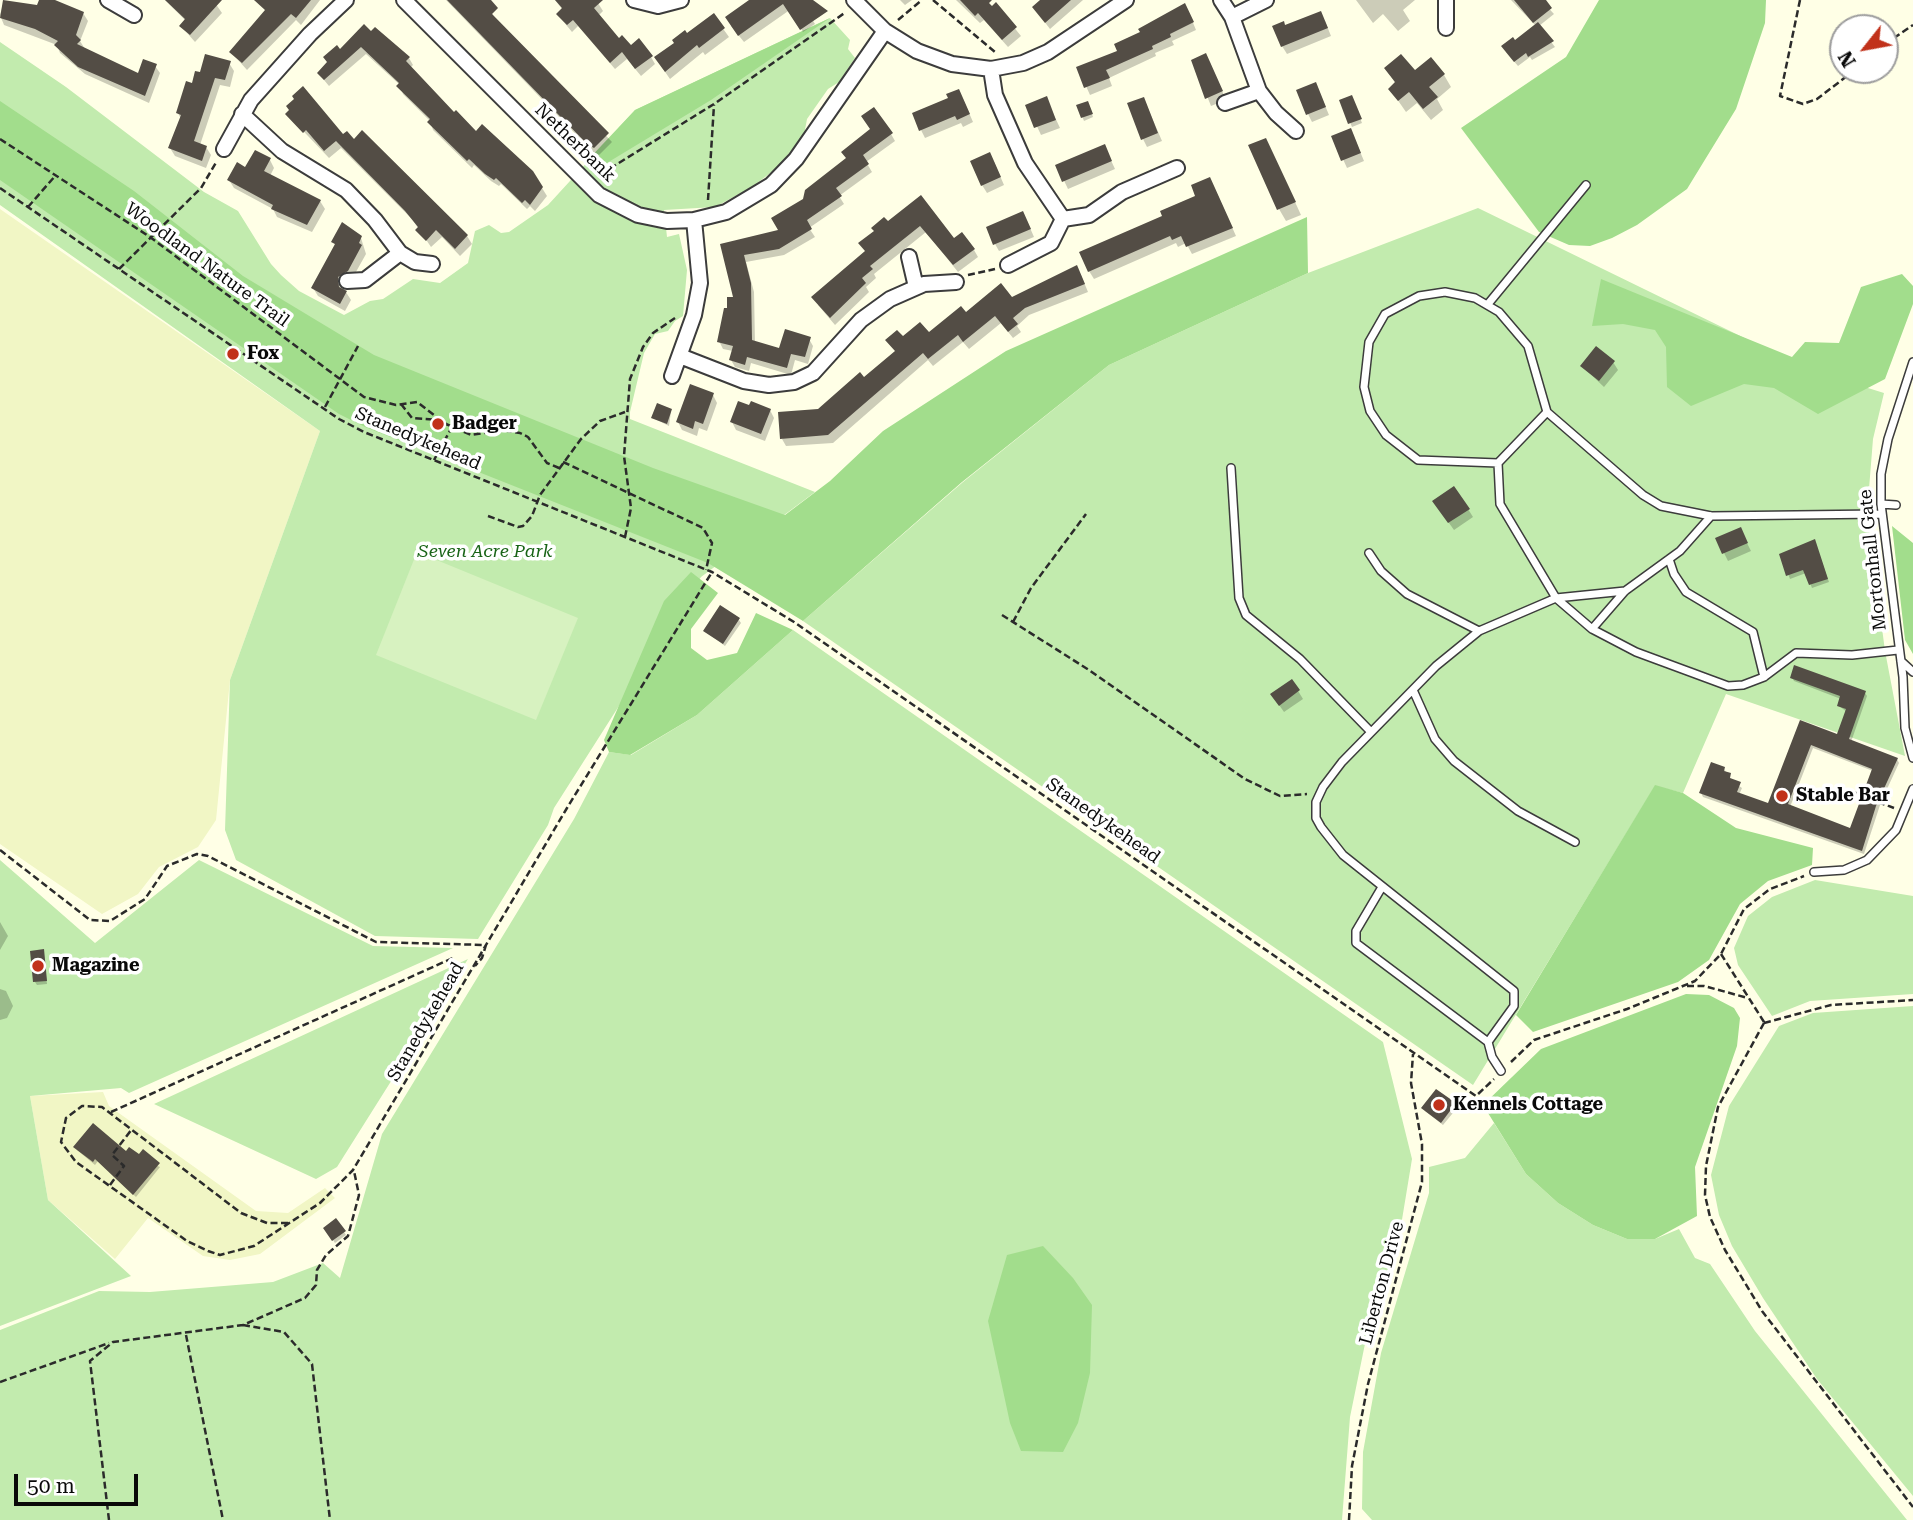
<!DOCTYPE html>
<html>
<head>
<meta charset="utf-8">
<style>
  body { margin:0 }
  #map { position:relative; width:1913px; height:1520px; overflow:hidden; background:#ffffe6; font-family:"Roboto Serif",serif }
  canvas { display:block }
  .north { position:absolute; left:1829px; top:14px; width:70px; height:70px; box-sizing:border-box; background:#fff; border:2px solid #9d9d9d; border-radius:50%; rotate:239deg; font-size:19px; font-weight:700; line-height:28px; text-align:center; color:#090909 }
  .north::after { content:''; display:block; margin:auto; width:24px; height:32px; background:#c1311a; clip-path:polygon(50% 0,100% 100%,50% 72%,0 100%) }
  .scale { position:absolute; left:14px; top:1474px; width:124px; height:32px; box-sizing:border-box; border:4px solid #090909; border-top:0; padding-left:9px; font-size:21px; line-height:24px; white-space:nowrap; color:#090909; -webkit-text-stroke:5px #fff; paint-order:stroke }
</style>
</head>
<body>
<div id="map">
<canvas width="1913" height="1520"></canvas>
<div class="north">N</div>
<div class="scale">50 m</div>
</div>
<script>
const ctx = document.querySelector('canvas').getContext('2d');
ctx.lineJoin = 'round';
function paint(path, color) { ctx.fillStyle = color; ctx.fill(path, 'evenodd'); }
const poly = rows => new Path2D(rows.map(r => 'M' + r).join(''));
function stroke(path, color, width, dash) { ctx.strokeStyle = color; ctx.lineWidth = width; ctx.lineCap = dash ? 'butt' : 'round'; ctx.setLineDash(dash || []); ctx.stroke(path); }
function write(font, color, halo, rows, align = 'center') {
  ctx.font = font + ' "Roboto Serif",serif'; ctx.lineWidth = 7; ctx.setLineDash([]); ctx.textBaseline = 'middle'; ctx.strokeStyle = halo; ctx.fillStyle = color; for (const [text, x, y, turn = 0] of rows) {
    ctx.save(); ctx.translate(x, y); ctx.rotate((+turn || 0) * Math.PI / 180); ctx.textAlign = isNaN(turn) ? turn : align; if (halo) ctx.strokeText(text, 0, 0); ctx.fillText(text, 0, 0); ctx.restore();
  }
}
const farmland = poly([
  [0,209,320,431,230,680,216,820,198,847,159,867,138,894,102,914,0,844],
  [103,1092,109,1106,256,1211,288,1213,325,1188,335,1198,260,1254,230,1260,203,1256,148,1218,115,1259,48,1200,30,1096]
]);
const green = poly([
  [830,18,850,40,848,49,855,58,839,82,828,89,807,119,804,135,778,167,752,187,715,207,664,210,667,237,679,234,687,270,683,316,675,321,668,331,655,334,644,353,630,412,630,419,815,492,701,577,554,808,548,825,478,939,375,936,236,860,225,830,230,680,320,431,0,205,0,42,66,87,204,192,238,211,271,264,281,275,299,291,344,315,370,301,383,299,413,279,440,283,468,263,475,231,489,225,501,233,509,232,548,205,635,110],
  [1478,208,1810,370,1884,393,1873,439,1867,514,1885,651,1905,756,1726,694,1683,793,1655,786,1473,1085,803,621,963,482,1109,365,1308,273],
  [793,630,1383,1042,1412,1159,1396,1256,1367,1334,1350,1417,1342,1520,0,1520,0,1330,99,1291,150,1292,273,1282,323,1263,340,1278,382,1134,574,819,609,752,631,755,697,715],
  [0,860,95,943,199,860,373,946,453,948,129,1093,121,1088,30,1096,48,1200,131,1276,0,1326],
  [1815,880,1913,896,1913,994,1810,1001,1772,1016,1738,965,1734,948,1748,916,1772,897],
  [468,959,337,1167,316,1179,154,1104],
  [1913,1006,1913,1496,1817,1379,1763,1298,1732,1246,1719,1215,1711,1175,1729,1106,1779,1026,1813,1013],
  [1494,1123,1526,1174,1558,1203,1593,1225,1627,1239,1655,1239,1679,1229,1695,1258,1710,1264,1755,1331,1907,1520,1372,1520,1362,1509,1363,1452,1381,1353,1429,1193,1429,1167,1465,1158]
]);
const forest = poly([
  [1599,0,1766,0,1765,23,1736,109,1687,189,1637,225,1612,238,1590,246,1569,245,1539,232,1461,128,1566,57],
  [830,18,711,100,592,172,585,163,635,110],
  [0,101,134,191,243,276,374,355,653,468,785,515,830,481,883,431,1006,351,1307,217,1308,273,1109,365,962,482,803,621,708,563,365,427,339,414,0,180],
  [1902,274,1913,286,1913,304,1885,379,1818,414,1774,388,1744,384,1691,406,1667,387,1666,347,1655,330,1623,324,1592,326,1601,279,1792,357,1805,342,1839,343,1861,287],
  [1892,526,1913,543,1913,654,1905,640],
  [691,572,718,593,691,629,691,648,707,660,737,653,756,613,793,630,697,715,630,755,609,752,604,740,664,601],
  [1655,785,1683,793,1736,828,1813,848,1812,865,1768,881,1740,904,1709,960,1678,982,1533,1032,1516,1015],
  [1686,994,1709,995,1734,1008,1740,1018,1737,1046,1695,1167,1697,1216,1655,1239,1627,1239,1593,1225,1558,1203,1526,1174,1483,1105,1541,1049],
  [1043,1246,1073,1278,1092,1305,1090,1373,1078,1423,1063,1452,1021,1451,1010,1423,988,1321,1007,1255]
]);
const pitch = poly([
  [417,552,578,618,536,720,376,655]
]);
const shadow = poly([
  [165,0,213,0,222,13,195,42,181,26,186,21],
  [286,0,320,0,301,25,296,20,247,70,231,52],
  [446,0,483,0,497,21,612,142,599,155,593,152],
  [555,0,596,0,603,11,598,16,619,40,651,57,655,64,641,76,627,59,615,69,578,26,572,32,563,21,558,14,563,10],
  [754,0,790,0,794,7,744,42,731,26],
  [900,0,912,0,905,5],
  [956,0,985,0,992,9,996,5,1021,36,1008,47,984,20,980,23],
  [1043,0,1083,0,1050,29,1034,8],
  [1356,0,1415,0,1403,10,1410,21,1398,31,1383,14,1373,23],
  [1511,0,1541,0,1554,14,1539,26,1555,47,1532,60,1530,57,1518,66,1506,52,1536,26],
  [4,1,83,13,88,21,80,41,85,49,139,75,155,66,160,73,149,103,85,74,60,53,57,45,4,25,0,15],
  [807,11,815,24,803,32,795,19],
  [1189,13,1196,30,1172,41,1174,45,1155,53,1156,56,1109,78,1112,86,1090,95,1078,68,1120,52],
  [714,16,729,37,705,55,703,52,670,79,661,66,686,36],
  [1325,21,1331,36,1287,54,1282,46,1285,27],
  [364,27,409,58,413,65,410,68,454,115,542,188,547,196,535,211,530,206,527,209,501,184,499,186,491,181,474,165,472,168,433,130,430,121,403,94,400,85,366,54,329,86,324,80,319,73],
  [1193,61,1210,63,1226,100,1211,106],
  [229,63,234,71,230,87,220,85,200,145,206,147,211,155,206,168,175,156,170,148,181,119,178,113,193,85,201,74],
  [1386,69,1444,75,1451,87,1437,99,1443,110,1431,120,1417,103,1406,112,1390,89,1396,84],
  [1316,84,1329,115,1312,122,1308,114],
  [1046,98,1060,128,1041,135,1027,105],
  [963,99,973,122,963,127,961,123,925,138,921,130],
  [1144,99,1162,141,1147,147,1143,139],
  [1341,101,1353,101,1362,123,1352,127],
  [1078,106,1089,106,1093,117,1084,121],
  [287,114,343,136,467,236,472,244,460,256,442,237,431,247,412,219,341,148,329,158],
  [1351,130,1364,161,1347,168,1333,137],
  [891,134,895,141,866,162,872,172,839,196,844,204,809,228,815,237,784,255,746,262,754,292,755,343,780,350,809,339,813,346,808,364,795,360,791,375,751,363,749,371,735,367,731,360,733,351,723,349,719,341,735,298,722,245,781,231,805,200,807,191],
  [1272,152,1301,215,1286,221,1279,209],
  [1108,154,1115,169,1068,189,1057,166],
  [270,160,274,168,270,176,320,201,325,209,312,232,277,217,273,209,234,188,229,180],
  [994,162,1004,185,987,193,982,185],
  [1214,187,1236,236,1192,254,1186,243,1178,247,1176,243,1094,279,1089,271,1164,217],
  [921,198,954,240,974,250,978,257,958,272,926,232,874,274,876,278,866,287,869,292,835,325,818,305,866,252,861,244],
  [1027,221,1034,237,999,251,995,244],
  [361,238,366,254,352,279,342,286,351,300,345,311,318,296,313,288,336,246,333,242],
  [1081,275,1088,292,1029,315,1017,326,1021,332,1013,338,1001,323,969,349,963,342,933,366,928,360,833,443,786,446,782,439,864,379,896,352,888,340,928,335,965,314],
  [1613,362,1618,370,1604,387,1582,366],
  [713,395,717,403,707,431,699,428,697,436,682,430,678,422],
  [770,410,774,418,765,441,736,430,732,422],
  [671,411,669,426,653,418],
  [1439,509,1468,509,1473,517,1454,530],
  [1744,537,1751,551,1728,561,1717,539],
  [1816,545,1829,582,1812,588,1806,573,1790,579,1781,555],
  [739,620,741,623,725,646,705,631],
  [1792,677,1865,693,1867,696,1851,742,1897,759,1899,763,1881,802,1864,854,1703,797,1701,793,1724,769,1732,781,1742,788,1739,795,1769,806,1801,722,1838,737,1847,712,1839,706,1841,699,1794,681],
  [1813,748,1873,771,1851,830,1790,807],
  [1292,681,1303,699,1284,712,1277,702],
  [0,922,8,936,0,950],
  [43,951,47,984,37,985,35,982],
  [0,989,6,991,13,1006,7,1018,0,1020],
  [1437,1091,1457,1108,1443,1125,1425,1111],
  [77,1150,126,1153,160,1167,136,1197,98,1161,95,1165],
  [336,1220,346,1235,335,1243,325,1228]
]);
const building = poly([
  [3,0,37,5,39,0,55,0,84,12,76,35,81,40,77,44,138,73,143,59,157,64,145,96,78,67,54,45,58,41,35,29,0,18],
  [165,0,222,0,190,35,179,26,185,19],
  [254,0,311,0,296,18,291,14,242,63,229,52,265,10],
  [447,0,491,0,498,8,492,14,609,133,594,148,587,144],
  [555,0,603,0,594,8,619,38,622,35,631,45,639,38,653,56,635,69,622,52,610,63,573,20,567,25,556,14,562,8],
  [749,0,813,0,828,11,800,30,783,4,738,36,725,17],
  [960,0,992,0,989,3,992,6,996,2,1017,27,1002,40,978,13,975,16],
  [1040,0,1071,0,1045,23,1032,7],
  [1514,0,1546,0,1552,8,1533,23],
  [1185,3,1194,22,1170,34,1171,37,1152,46,1153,49,1106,70,1110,78,1084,88,1076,67,1117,51,1114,44,1140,32,1138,29],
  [1321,11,1328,28,1281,47,1272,26,1284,21,1285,25],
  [714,13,725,28,699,48,697,45,665,72,654,57,674,43,672,40,685,30,687,33],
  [1538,22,1554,41,1528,57,1526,53,1514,62,1501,46,1513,37,1515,40],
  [364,24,371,31,375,27,410,57,406,61,454,112,456,110,476,131,482,124,533,171,543,187,530,205,525,200,522,203,496,178,494,180,485,174,469,159,467,161,427,122,430,119,396,86,399,83,361,47,324,80,317,73,327,62,323,57,337,45,340,49],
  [1206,53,1223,91,1205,99,1191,60],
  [205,54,231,61,225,80,215,78,194,141,207,146,202,161,168,148,181,115,176,113,186,81,192,83,195,71,200,72],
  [1401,54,1415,70,1431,57,1445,74,1429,87,1438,97,1423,109,1409,92,1398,101,1388,89,1395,82,1384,68],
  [1316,82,1326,107,1306,115,1296,90],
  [303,86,343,134,347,131,354,139,362,130,468,235,455,249,436,230,426,241,415,230,418,227,405,211,336,141,324,151,306,130,303,133,285,114,289,110,286,106,294,99,292,96],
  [959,89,970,114,957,120,955,116,919,131,912,113,948,98,946,94],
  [1352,95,1362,119,1348,124,1339,100],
  [1047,96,1056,120,1034,128,1025,105],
  [1144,97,1158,133,1141,140,1127,103],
  [1088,101,1093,114,1081,118,1076,105],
  [874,107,893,133,863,155,869,164,836,188,842,196,807,220,812,229,779,249,744,255,751,283,752,340,779,348,785,329,811,337,805,357,791,354,787,368,747,357,745,365,729,360,733,346,717,342,724,308,727,308,727,297,733,297,720,244,778,230,771,218,803,199,805,190,846,158,841,152,870,129,861,116],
  [1351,128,1361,153,1341,161,1331,136],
  [1266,138,1296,202,1277,210,1248,145],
  [1105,144,1112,161,1062,182,1055,165],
  [255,150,271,158,264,171,321,200,307,225,271,209,273,205,227,180,237,162,245,167],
  [990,152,1001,177,981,186,970,161],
  [1210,177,1233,228,1186,247,1181,236,1172,240,1170,236,1088,272,1079,252,1162,216,1160,211,1195,196,1191,185],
  [921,195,954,238,962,232,975,249,953,265,920,226,870,266,873,269,862,278,866,283,830,318,811,297,865,251,858,243,874,231,871,228,884,217,888,221],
  [1023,211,1031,229,993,245,986,227],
  [342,222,362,236,359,243,362,245,348,271,338,277,339,287,347,291,340,304,311,288,335,244,331,242],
  [1077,265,1085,284,1025,308,1013,318,1018,324,1008,332,995,316,963,342,958,335,928,359,923,353,828,435,780,439,778,412,818,409,860,372,864,377,895,351,885,340,897,330,903,336,920,322,929,332,961,306,966,312,1001,283,1012,297],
  [1596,346,1615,361,1599,381,1580,366],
  [690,384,714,393,703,424,695,421,693,429,676,422],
  [738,401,749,405,751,401,771,409,761,434,730,422],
  [657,403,672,409,667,424,651,418],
  [1454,486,1470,509,1448,523,1432,501],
  [1741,527,1748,543,1722,554,1715,538],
  [1815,539,1828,579,1809,585,1803,570,1786,576,1779,554],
  [720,605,740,618,723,644,703,631],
  [1794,665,1866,691,1849,739,1898,758,1876,806,1862,851,1699,793,1711,762,1725,767,1724,771,1731,773,1730,778,1741,782,1737,792,1768,803,1800,720,1837,734,1846,709,1837,706,1840,696,1790,678],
  [1811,745,1872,769,1850,828,1788,804],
  [1292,679,1300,690,1279,706,1270,694],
  [44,949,47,981,33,982,30,951],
  [1436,1089,1456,1103,1441,1123,1421,1108],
  [93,1123,126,1151,129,1147,139,1154,143,1149,160,1163,133,1195,95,1159,93,1162,73,1147],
  [336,1218,346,1231,332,1241,323,1228]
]);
const path = poly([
  [933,0,995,52],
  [1800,0,1780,96,1803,104,1817,99,1855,70],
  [898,20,922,0],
  [1885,44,1913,25],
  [0,139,150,237,364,397,396,405,417,402,446,424,471,435,502,430,520,433,528,437,547,463,559,468],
  [601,174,714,104,846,12],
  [0,188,339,419,364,432,712,572,794,622,1476,1096,1494,1079],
  [708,200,714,105],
  [28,207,56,175],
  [119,269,201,188,217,161],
  [968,275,995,269],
  [401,404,412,418,440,420],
  [325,407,358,346],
  [434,460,452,427],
  [563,462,703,528,712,543,706,570],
  [488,516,518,527,523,526,532,516,540,495,581,439,600,421,625,412],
  [625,537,631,508,624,456,630,379,643,347,653,333,675,318],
  [1002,615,1089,670,1245,779,1280,796,1307,794],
  [1013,622,1031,588,1086,514],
  [1850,791,1862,795],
  [1878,802,1894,808],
  [0,850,90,920,110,921,145,899,167,866,197,854,208,856,376,942,486,945,482,958,475,966],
  [1721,954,1764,1022],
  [1687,986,1704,986,1748,998],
  [1764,1023,1718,1107,1706,1166,1705,1195,1710,1217,1725,1250,1762,1311,1913,1507],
  [1764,1023,1831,1005,1913,1000],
  [1511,1062,1534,1040,1627,1009,1695,981,1721,954,1744,909,1770,889,1804,876],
  [111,1112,455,957],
  [110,1185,124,1166,112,1155,132,1129],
  [288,1223,267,1223,241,1213,102,1107,82,1106,66,1118,61,1142,76,1162,187,1241,208,1251,220,1255,254,1246,320,1203,353,1170,567,808,712,572],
  [243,1325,284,1332,312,1364,330,1520],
  [186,1335,223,1520],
  [0,1382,109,1343],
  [109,1520,90,1361,113,1342,243,1325,305,1298,316,1285,317,1270,326,1255,348,1236,359,1195,354,1171],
  [1349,1520,1352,1466,1368,1384,1422,1182,1422,1144,1411,1083,1413,1054]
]);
const service = poly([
  [1488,304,1586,185],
  [1913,362,1888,439,1881,474,1881,504,1903,677,1905,728,1913,758],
  [1547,412,1498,463,1500,504,1556,598,1592,629,1636,652,1728,686,1743,685,1764,677,1796,653,1852,655,1898,650],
  [1498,463,1418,460,1386,435,1370,411,1364,387,1369,342,1385,314,1419,296,1445,292,1475,298,1499,312,1528,346,1547,412,1643,495,1661,506,1711,516,1881,514],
  [1231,468,1239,598,1246,615,1300,659,1371,732],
  [1881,504,1896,505],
  [1369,553,1381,571,1407,594,1479,631],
  [1669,559,1674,574,1686,592,1753,632,1764,677],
  [1592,629,1625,591,1680,551,1711,516],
  [1901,661,1913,672],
  [1413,690,1435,739,1454,761,1518,811,1575,842],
  [1814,872,1844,870,1867,860,1896,830,1913,789],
  [1382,887,1356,931,1356,943,1488,1042,1514,1006,1514,991,1343,855,1321,827,1316,818,1316,802,1323,787,1342,762,1436,666,1479,631,1556,598,1625,591],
  [1488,1042,1492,1057,1501,1071]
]);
const minor = poly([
  [108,0,134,15],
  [404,0,599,195,638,215,667,221,694,220,726,212,771,185,796,159,885,31],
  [634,0,658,6,681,0],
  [854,0,885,31,917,51,952,64,991,69,1023,63,1048,52,1126,0],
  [1221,0,1232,17,1259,91,1276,113,1296,131],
  [1232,17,1266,0],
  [1446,28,1446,0],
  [991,69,995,95,1025,163,1063,219],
  [1225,103,1259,91],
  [242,114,282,151,346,190,375,220,400,253,365,280,347,281],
  [224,149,251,100,310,34,346,0],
  [400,253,415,262,432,264],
  [909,257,916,287],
  [1008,265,1051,243,1063,219,1089,215,1122,192,1177,168],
  [680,356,744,381,769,385,794,382,813,373,861,320,890,299,924,284,956,282],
  [672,376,694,315,700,283,694,220]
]);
const markers = [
  [233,354,7,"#c1311a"],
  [438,424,7,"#c1311a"],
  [1782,796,7,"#c1311a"],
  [38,966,7,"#c1311a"],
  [1439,1105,7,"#c1311a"]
];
const streetNames = [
  ["Netherbank",575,143,44],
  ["Woodland Nature Trail",207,265,36],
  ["Stanedykehead",418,439,23],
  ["Mortonhall Gate",1873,560,-96],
  ["Stanedykehead",1103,821,35],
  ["Stanedykehead",426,1022,-60],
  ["Liberton Drive",1382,1283,-75]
];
const poiNames = [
  ["Fox",247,354],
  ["Badger",452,424],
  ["Stable Bar",1796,796],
  ["Magazine",52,966],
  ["Kennels Cottage",1453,1105]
];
const parkNames = [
  ["Seven Acre Park",485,552]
];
paint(farmland, '#f1f6c5');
paint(green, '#c2ebae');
paint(forest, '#a2dd8c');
paint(pitch, '#d7f2c0');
paint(shadow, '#0003');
paint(building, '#534d45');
stroke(service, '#3c3c3c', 10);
stroke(minor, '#3c3c3c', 18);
stroke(path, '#2b2b2b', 2.5, [7, 3.5]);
stroke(service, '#fff', 7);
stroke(minor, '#fff', 14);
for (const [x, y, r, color] of markers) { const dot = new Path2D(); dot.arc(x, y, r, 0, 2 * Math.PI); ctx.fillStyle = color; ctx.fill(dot); stroke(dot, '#fff', 2.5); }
write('18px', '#090909', '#fff', streetNames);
write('bold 18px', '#090909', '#fff', poiNames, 'left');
write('italic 18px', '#196417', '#fff', parkNames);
</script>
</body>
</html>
